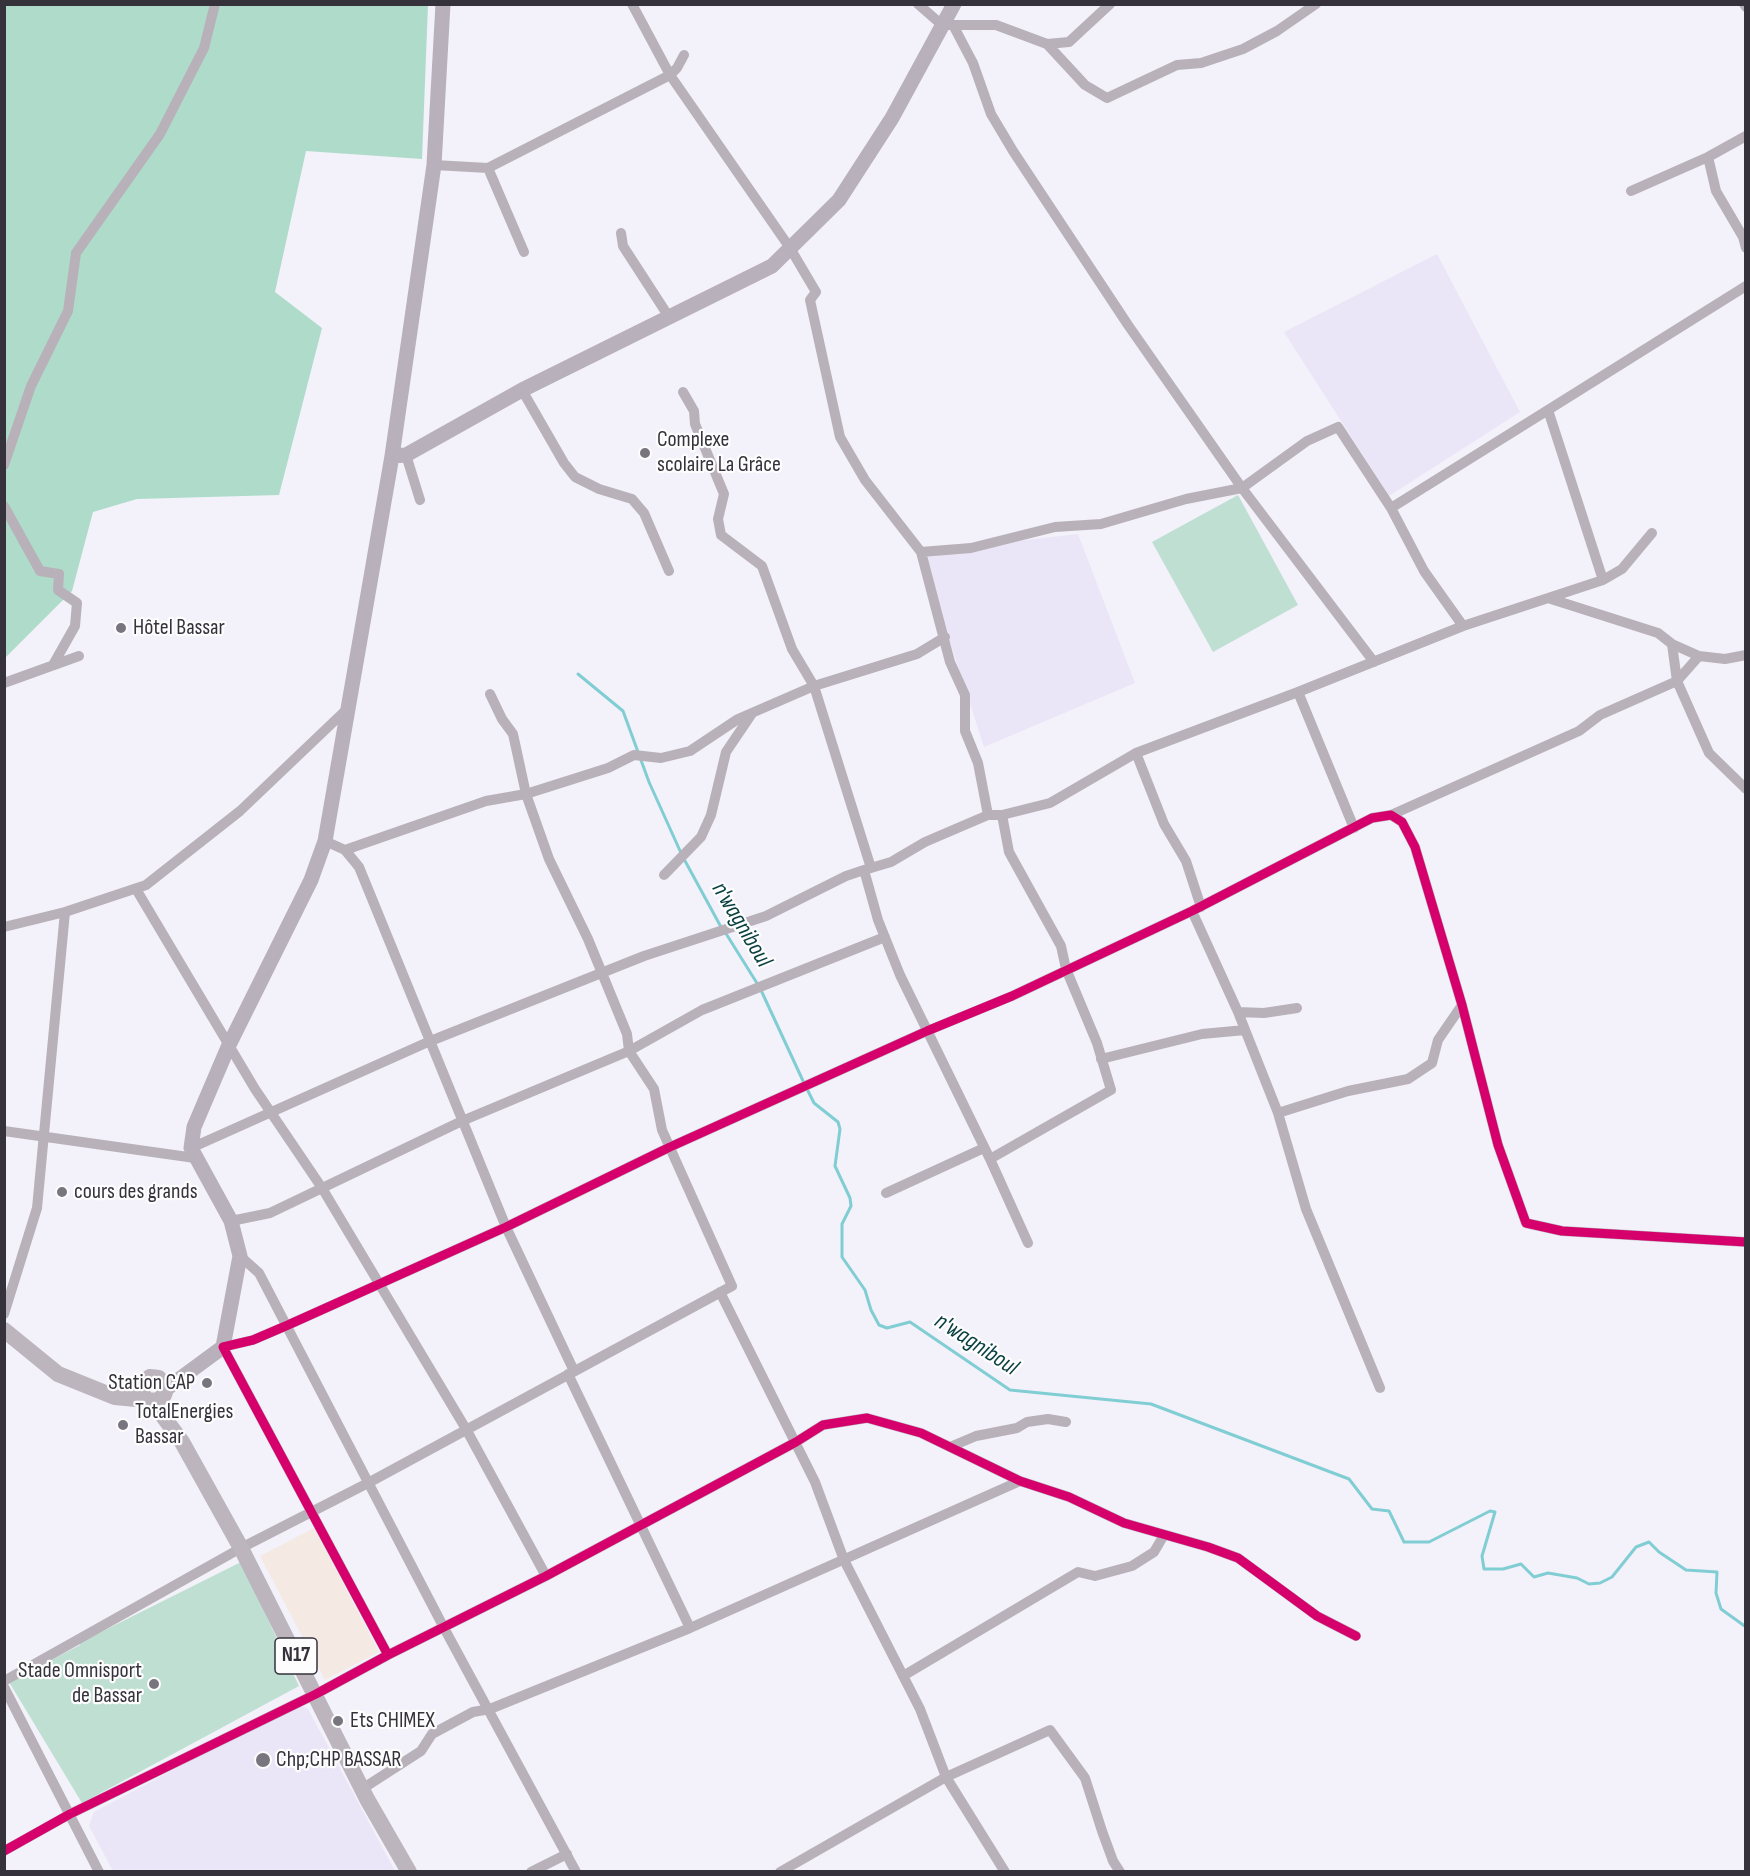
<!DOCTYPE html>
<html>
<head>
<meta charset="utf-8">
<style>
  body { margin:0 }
  #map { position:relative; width:1750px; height:1876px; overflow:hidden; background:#f3f1fa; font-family:"Sofia Sans Condensed",sans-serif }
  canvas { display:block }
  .frame { position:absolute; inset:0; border:6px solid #35323c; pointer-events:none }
</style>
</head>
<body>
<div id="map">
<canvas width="1750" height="1876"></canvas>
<div class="frame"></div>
</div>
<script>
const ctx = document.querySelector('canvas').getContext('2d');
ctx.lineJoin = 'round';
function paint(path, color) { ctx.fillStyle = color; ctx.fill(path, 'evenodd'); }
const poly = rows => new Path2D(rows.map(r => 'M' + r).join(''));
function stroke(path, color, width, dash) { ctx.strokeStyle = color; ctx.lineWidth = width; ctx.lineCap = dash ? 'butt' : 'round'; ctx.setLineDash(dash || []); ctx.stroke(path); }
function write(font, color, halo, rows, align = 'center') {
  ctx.font = font + ' "Sofia Sans Condensed",sans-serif'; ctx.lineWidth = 4.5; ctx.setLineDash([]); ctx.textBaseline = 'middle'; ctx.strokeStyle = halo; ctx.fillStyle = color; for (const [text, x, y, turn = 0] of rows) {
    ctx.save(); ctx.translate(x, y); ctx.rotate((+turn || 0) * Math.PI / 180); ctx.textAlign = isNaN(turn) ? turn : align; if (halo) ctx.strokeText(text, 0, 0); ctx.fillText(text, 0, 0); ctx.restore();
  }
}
const commercial = poly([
  [314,1528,379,1652,325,1680,260,1556]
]);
const built = poly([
  [1437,254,1520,412,1389,496,1284,332],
  [1078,534,1135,683,984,747,921,552],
  [297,1704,308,1709,395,1871,113,1871,89,1826,94,1812]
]);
const green = poly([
  [1238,495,1298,605,1213,652,1152,542],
  [241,1562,299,1686,82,1803,9,1682,80,1645,79,1643]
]);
const forest = poly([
  [5,5,428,5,422,159,306,151,275,292,322,328,279,495,137,499,93,512,72,591,5,658]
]);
const stream = poly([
  [578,674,623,711,649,782,681,853],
  [684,859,721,927],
  [725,932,760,988,804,1083],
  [807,1089,814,1103,838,1122,840,1129,835,1166,850,1198,851,1206,842,1224,842,1257,865,1290,871,1310,879,1325,887,1328,910,1322,1010,1390,1151,1404,1349,1479,1372,1509,1389,1511,1404,1542,1429,1542,1490,1511,1495,1512,1482,1556,1484,1569,1503,1569,1521,1564,1534,1577,1548,1573,1577,1578,1589,1584,1600,1583,1612,1577,1636,1547,1649,1542,1659,1552,1686,1570,1717,1572,1716,1593,1721,1609,1746,1627]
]);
const street = poly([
  [632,4,670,75,677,68,684,55],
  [918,4,942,25,996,25,1047,44,1069,42,1110,4],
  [1744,4,1746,7],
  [1047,44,1085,85,1107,98,1177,65,1201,63,1243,49,1277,31,1316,4],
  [1708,157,1716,191,1743,237,1746,248],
  [434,165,488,168,670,75,790,248,816,292,810,300,840,437,865,480,921,552,950,662,965,695,965,731,978,763,988,815],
  [488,168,524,252],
  [1631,191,1708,157,1746,136],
  [621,233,623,246,669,317],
  [522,390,564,463,575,477,599,489,632,499,644,513,669,571],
  [683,392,694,411,695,424,724,494,718,519,721,535,762,566,792,649,814,686,871,868],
  [406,455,420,500],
  [4,465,31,386,68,311,76,253,160,134,204,48,215,4],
  [4,506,40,571,59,574,58,590,77,603,75,626,53,665],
  [921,552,971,548,1055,527,1101,524,1186,499,1242,488,1128,325,1013,151,991,114,973,63,953,25],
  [1603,580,1548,410,1746,286],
  [1551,599,1658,633,1672,644,1699,656,1725,659,1746,655],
  [1463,626,1424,571,1391,508,1548,410],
  [1672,644,1677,681,1709,753,1746,789],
  [1374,662,1242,488,1307,441,1338,427,1391,508],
  [4,683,79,656],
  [1298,692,1463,626,1603,580,1622,569,1652,533],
  [1136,753,1164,824,1186,861,1201,907],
  [1391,815,1579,731,1600,715,1677,681,1699,656],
  [325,841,345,850,359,867,506,1227,574,1371],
  [345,850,486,801,526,794,608,768,634,755,661,758,690,751,738,719,814,686,917,654,945,637],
  [864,870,891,862,925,842,988,815,1002,815,1050,803,1136,753,1298,692,1354,828],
  [664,875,701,837,711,815,726,752,751,715],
  [136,889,255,1089,322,1188,466,1429,546,1576],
  [1192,911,1238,1012,1278,1113,1306,1209,1380,1388],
  [4,927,65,912,146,885,240,811,346,710],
  [1238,1012,1264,1013,1297,1008],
  [1101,1059,1202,1034,1245,1030],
  [1278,1113,1348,1091,1408,1079,1432,1063,1438,1040,1462,1005],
  [4,1131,195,1158],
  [191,1148,428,1042,644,956,766,916,846,876,864,870,878,920,900,975,990,1159,1111,1090,1097,1043,1066,969,1061,946,1009,852,1002,815],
  [990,1159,1028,1243],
  [886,1193,984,1148],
  [231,1221,270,1213,462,1121,629,1051,702,1010,885,937],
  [240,1256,259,1273,443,1626,576,1872],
  [720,1292,815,1482,844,1560,920,1709,946,1777,1005,1872],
  [4,1314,37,1208,65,912],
  [568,1374,690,1628],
  [950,1447,976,1436,1017,1428,1027,1422,1048,1419,1066,1422],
  [388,1655,223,1347,253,1340,288,1325,506,1227,670,1147,927,1031,1012,996,1192,911,1372,818,1391,815,1402,822,1415,847,1462,1005,1498,1145,1526,1223,1562,1231,1746,1242],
  [903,1676,1078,1572,1095,1576,1132,1566,1154,1552,1164,1535],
  [4,1681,241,1548,368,1483,732,1286,662,1130,654,1089,629,1051,627,1034,588,939,549,859,526,794,513,734,502,719,490,694],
  [4,1687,99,1872],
  [362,1789,421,1751,432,1734,473,1712,490,1709,690,1628,1020,1481],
  [4,1851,70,1814,316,1694,388,1655,546,1576,796,1442,823,1425,867,1418,921,1433,1020,1481,1069,1497,1124,1523,1208,1547,1238,1558,1317,1616,1356,1636],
  [531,1872,567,1854],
  [780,1872,946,1777,1050,1730,1085,1778,1102,1831,1113,1861,1120,1872]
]);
const secondary = poly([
  [392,456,406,455,522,390,772,266,839,200,892,118,954,4],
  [166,1389,223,1347,240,1256,231,1221,191,1148,194,1127,229,1045,311,880,325,841,392,456,434,165,443,4]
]);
const primary = poly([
  [4,1330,58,1374,115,1397,157,1401,164,1395,166,1389,159,1378,150,1377,143,1382,141,1391,146,1400],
  [152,1401,182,1442,241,1548,367,1799,409,1872]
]);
const cycleway = poly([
  [388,1655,223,1347,253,1340,288,1325,506,1227,670,1147,927,1031,1012,996,1192,911,1372,818,1391,815,1402,822,1415,847,1462,1005,1498,1145,1526,1223,1562,1231,1746,1242],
  [4,1851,70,1814,316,1694,388,1655,546,1576,796,1442,823,1425,867,1418,921,1433,1020,1481,1069,1497,1124,1523,1208,1547,1238,1558,1317,1616,1356,1636]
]);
const markers = [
  [645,453,6,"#78757e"],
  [121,628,6,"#78757e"],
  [62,1192,6,"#78757e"],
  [207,1383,6,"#78757e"],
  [123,1425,6,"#78757e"],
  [154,1684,6,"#78757e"],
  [338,1721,6,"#78757e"],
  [263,1760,8,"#78757e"]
];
const shields = [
  [296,1656,42]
];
const shieldNames = [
  ["N17",296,1656]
];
const poiNames = [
  ["Complexe",657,440],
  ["scolaire La Grâce",657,465],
  ["Hôtel Bassar",133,628],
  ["cours des grands",74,1192],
  ["Station CAP",195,1383,"right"],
  ["TotalEnergies",135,1412],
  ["Bassar",135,1437],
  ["Stade Omnisport",142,1671,"right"],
  ["de Bassar",142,1696,"right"],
  ["Ets CHIMEX",350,1721],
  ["Chp;CHP BASSAR",276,1760]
];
const waterNames = [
  ["n'wagniboul",741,925,59],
  ["n'wagniboul",976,1345,33]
];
paint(commercial, '#f4e9e3');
paint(built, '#ebe6f7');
paint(green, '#bfdfd2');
paint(forest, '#afdcca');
stroke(stream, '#80ced3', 3);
stroke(street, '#b9b1b9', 10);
stroke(secondary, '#b8b0ba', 15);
stroke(primary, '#bcb5be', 16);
stroke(cycleway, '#d6006c', 9);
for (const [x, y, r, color] of markers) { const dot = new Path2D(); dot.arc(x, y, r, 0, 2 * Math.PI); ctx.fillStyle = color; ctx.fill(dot); stroke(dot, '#fdfdfd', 2); }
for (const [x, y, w] of shields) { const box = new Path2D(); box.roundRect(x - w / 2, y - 18, w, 36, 4.5); ctx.fillStyle = '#fdfdfd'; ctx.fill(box); stroke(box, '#35323c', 1.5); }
write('bold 21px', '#35323c', null, shieldNames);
write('22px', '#35323c', '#fdfdfd', poiNames, 'left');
write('italic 24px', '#093f40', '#fdfdfd', waterNames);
</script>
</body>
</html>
